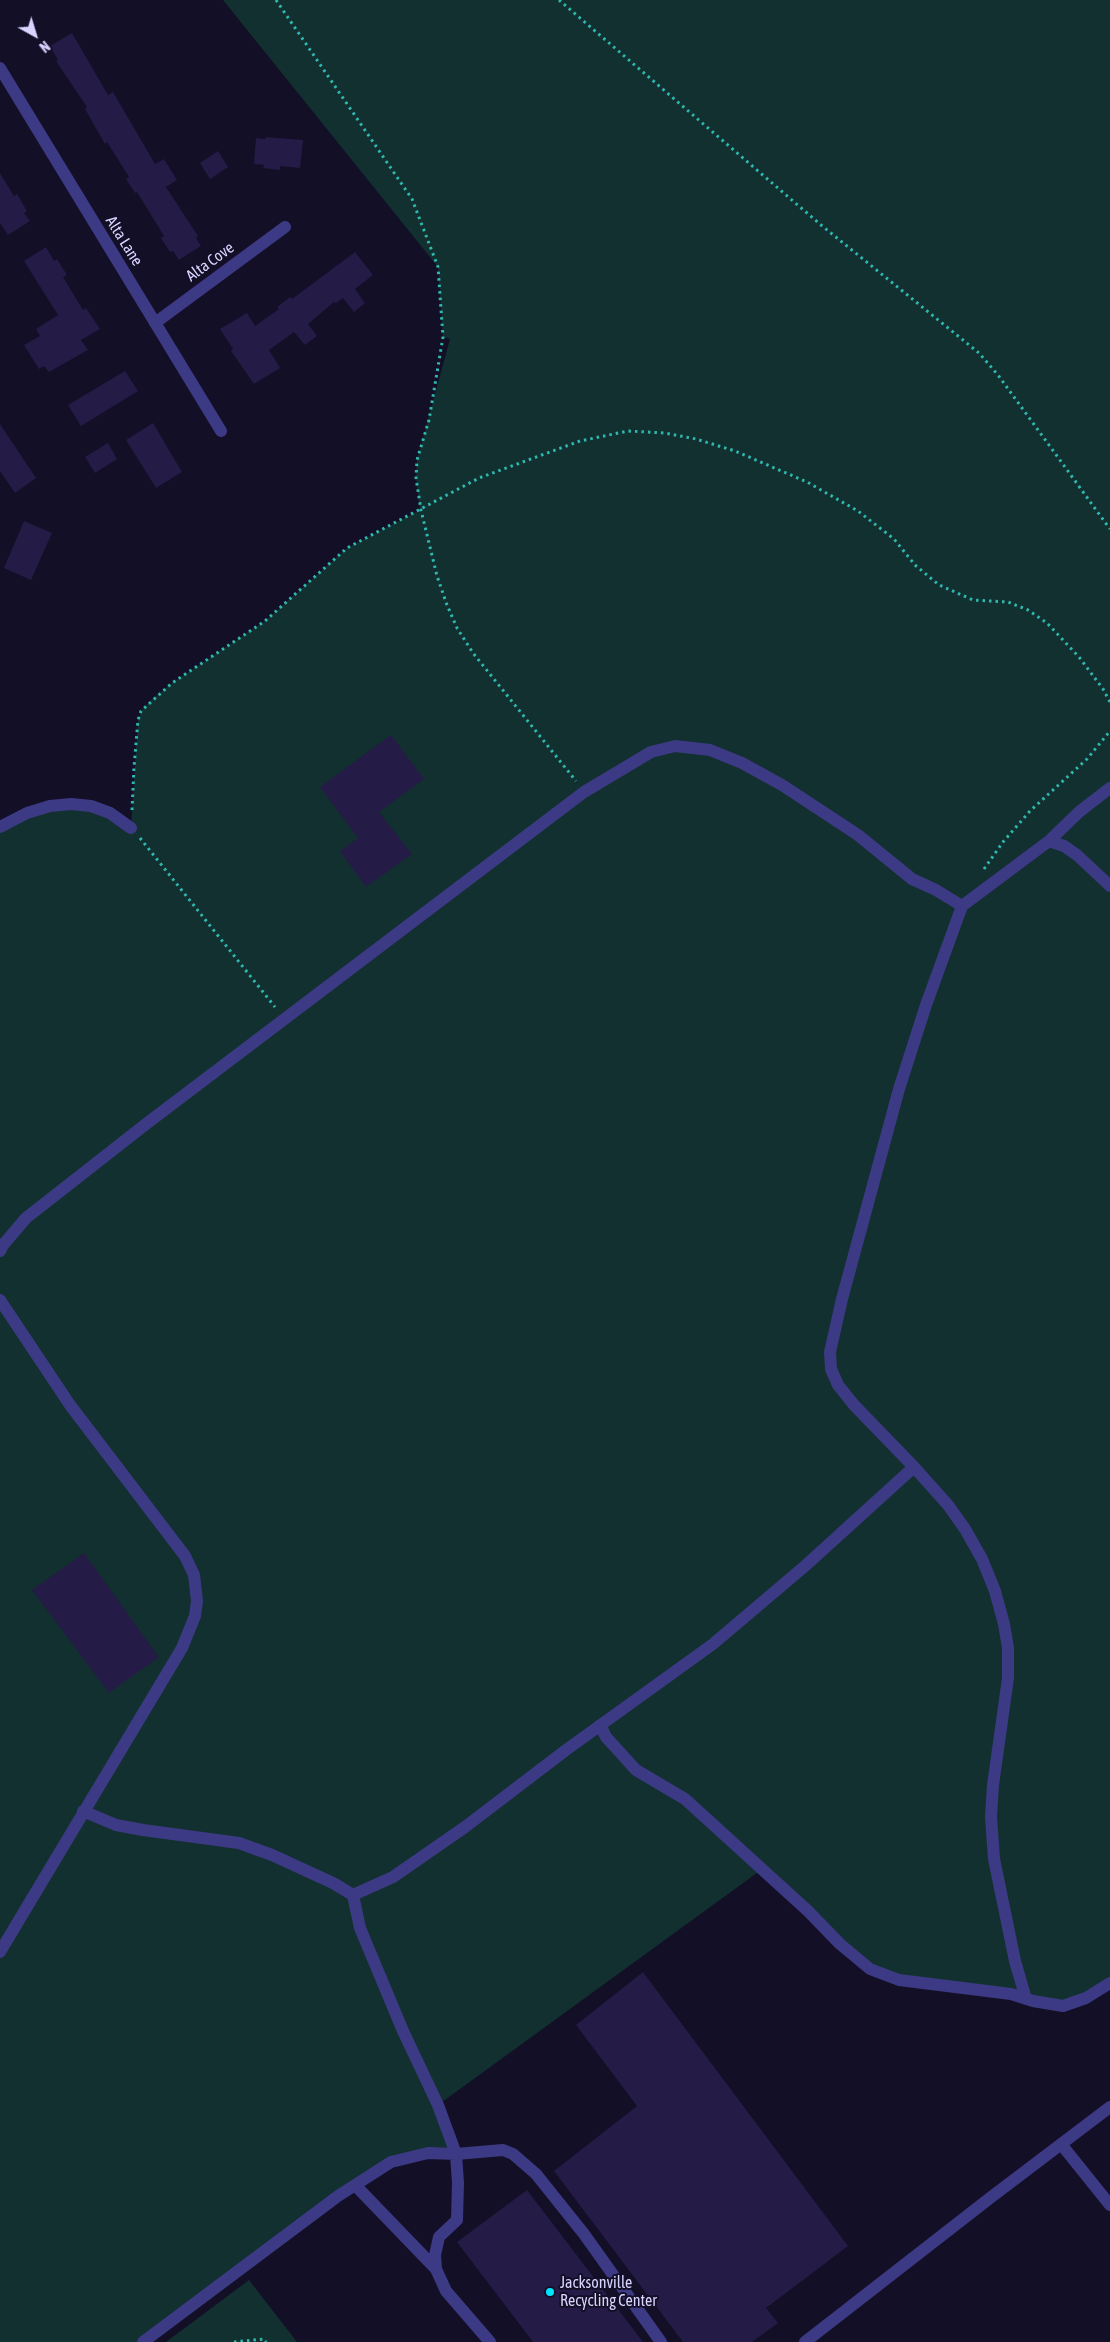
<!DOCTYPE html>
<html>
<head>
<meta charset="utf-8">
<style>
  body { margin:0 }
  #map { position:relative; width:1110px; height:2342px; overflow:hidden; background:#130f26; font-family:"Asap Condensed",sans-serif }
  canvas { display:block }
  .north { position:absolute; left:10px; top:10px; width:50px; height:50px; -webkit-text-stroke:4px #130f26; paint-order:stroke; rotate:141deg; font-size:14px; font-weight:700; line-height:20px; text-align:center; color:#d9d4ff }
  .north::after { content:''; display:block; margin:auto; width:18px; height:22px; background:#d9d4ff; clip-path:polygon(50% 0,100% 100%,50% 72%,0 100%) }
</style>
</head>
<body>
<div id="map">
<canvas width="1110" height="2342"></canvas>
<div class="north">N</div>
</div>
<script>
const ctx = document.querySelector('canvas').getContext('2d');
ctx.lineJoin = 'round';
function paint(path, color) { ctx.fillStyle = color; ctx.fill(path, 'evenodd'); }
const poly = rows => new Path2D(rows.map(r => 'M' + r).join(''));
function stroke(path, color, width, dash) { ctx.strokeStyle = color; ctx.lineWidth = width; ctx.lineCap = dash ? 'butt' : 'round'; ctx.setLineDash(dash || []); ctx.stroke(path); }
function write(font, color, halo, rows, align = 'center') {
  ctx.font = font + ' "Asap Condensed",sans-serif'; ctx.lineWidth = 4; ctx.setLineDash([]); ctx.textBaseline = 'middle'; ctx.strokeStyle = halo; ctx.fillStyle = color; for (const [text, x, y, turn = 0] of rows) {
    ctx.save(); ctx.translate(x, y); ctx.rotate((+turn || 0) * Math.PI / 180); ctx.textAlign = isNaN(turn) ? turn : align; if (halo) ctx.strokeText(text, 0, 0); ctx.fillText(text, 0, 0); ctx.restore();
  }
}
const green = poly([
  [223,0,1110,0,1110,1983,1063,2006,884,1975,761,1870,438,2105,456,2154,391,2162,142,2342,0,2342,0,827,71,804,131,827,138,720,141,711,151,700,172,683,265,621,347,548,420,510,416,478,417,460,450,339,443,337,438,267],
  [249,2280,297,2342,166,2342]
]);
const building = poly([
  [72,33,108,95,113,92,155,164,164,159,177,180,166,187,198,236,196,238,201,246,179,260,173,251,170,252,161,238,164,236,137,192,135,193,126,179,129,177,107,142,105,144,85,109,87,107,56,61,58,60,50,46],
  [266,137,303,140,300,168,280,166,280,170,263,168,264,165,254,164,256,138,265,139],
  [218,151,228,167,210,179,200,163],
  [0,173,14,196,17,194,27,211,24,213,30,221,8,235,0,223],
  [46,247,54,261,57,259,67,275,63,277,83,310,86,308,100,329,81,340,88,350,49,372,44,366,39,369,24,345,40,336,36,329,58,315,24,261],
  [355,252,373,275,355,289,365,303,354,312,343,298,336,303,334,302,308,324,317,336,305,345,294,332,269,350,280,368,254,384,231,351,233,349,220,329,247,313,255,326,279,309,277,307,290,297,292,299],
  [125,371,138,391,81,426,68,405],
  [153,423,182,472,156,488,126,440],
  [0,424,36,478,15,493,0,471],
  [108,443,117,459,95,473,85,457],
  [24,521,52,533,31,580,4,568],
  [391,735,424,779,379,812,412,854,366,887,340,851,358,838,320,787],
  [84,1553,159,1657,109,1693,32,1590],
  [643,1972,848,2246,766,2308,778,2323,752,2342,683,2342,554,2171,637,2106,576,2025],
  [527,2190,643,2342,533,2342,457,2242]
]);
const path = poly([
  [276,0,412,199,438,267,443,337,429,420,417,460,416,478,421,510,437,576,447,605,457,628,473,653,576,781],
  [559,0,821,225,979,353,998,375,1110,529],
  [132,810,134,767,138,720,141,711,172,683,265,621,347,548,479,478,580,441,628,431,665,433,696,439,735,451,807,482,858,511,894,539,915,565,939,585,973,600,1008,602,1028,610,1047,623,1079,657,1103,689,1110,702],
  [140,838,275,1007],
  [984,869,1003,842,1030,811,1087,759,1110,731],
  [234,2342,264,2339,266,2342]
]);
const minor = poly([
  [0,68,221,431],
  [155,323,285,227],
  [0,827,27,813,50,806,71,804,91,806,110,813,131,828],
  [1049,841,1064,846,1077,855,1110,886],
  [0,1251,3,1245,26,1218,146,1124,584,792,651,752,675,746,710,750,742,763,782,785,858,835,912,879,936,890,962,906],
  [0,1300,70,1405,185,1556,194,1575,197,1601,195,1616,182,1648,0,1952],
  [600,1725,606,1737,636,1770,685,1799,808,1911,840,1944,870,1969,899,1980,1011,1994,1033,2001,1063,2006,1086,1998,1110,1983],
  [83,1811,116,1825,143,1830,239,1843,272,1855,333,1883,353,1895,393,1877,465,1827,566,1750,713,1644,805,1566,914,1467],
  [353,1895,360,1928,403,2031,438,2105,456,2154,458,2183,457,2220,439,2237,435,2255,436,2269,446,2291,490,2342],
  [1026,1999,1015,1961,994,1859,991,1817,993,1785,1008,1678,1008,1648,1004,1624,995,1591,982,1559,965,1529,948,1505,914,1467,854,1405,838,1385,831,1369,830,1352,842,1299,899,1089,926,1005,962,906,1049,841,1079,812,1110,788],
  [1061,2144,1110,2205],
  [355,2185,436,2269],
  [143,2342,338,2196,391,2162,428,2153,456,2154,503,2150,513,2154,536,2174,584,2234,661,2342],
  [805,2342,990,2198,1110,2107]
]);
const markers = [
  [550,2292,5,"#00e5ff"]
];
const streetNames = [
  ["Alta Lane",124,241,58],
  ["Alta Cove",210,262,-36]
];
const poiNames = [
  ["Jacksonville",560,2283],
  ["Recycling Center",560,2301]
];
paint(green, '#12302f');
paint(building, '#241b47');
stroke(path, '#2fb8b0', 3, [2.5, 4]);
stroke(minor, '#3d3a85', 12);
for (const [x, y, r, color] of markers) { const dot = new Path2D(); dot.arc(x, y, r, 0, 2 * Math.PI); ctx.fillStyle = color; ctx.fill(dot); stroke(dot, '#130f26', 2); }
write('16px', '#d9d4ff', '#130f26', streetNames);
write('16px', '#d9d4ff', '#130f26', poiNames, 'left');
</script>
</body>
</html>
